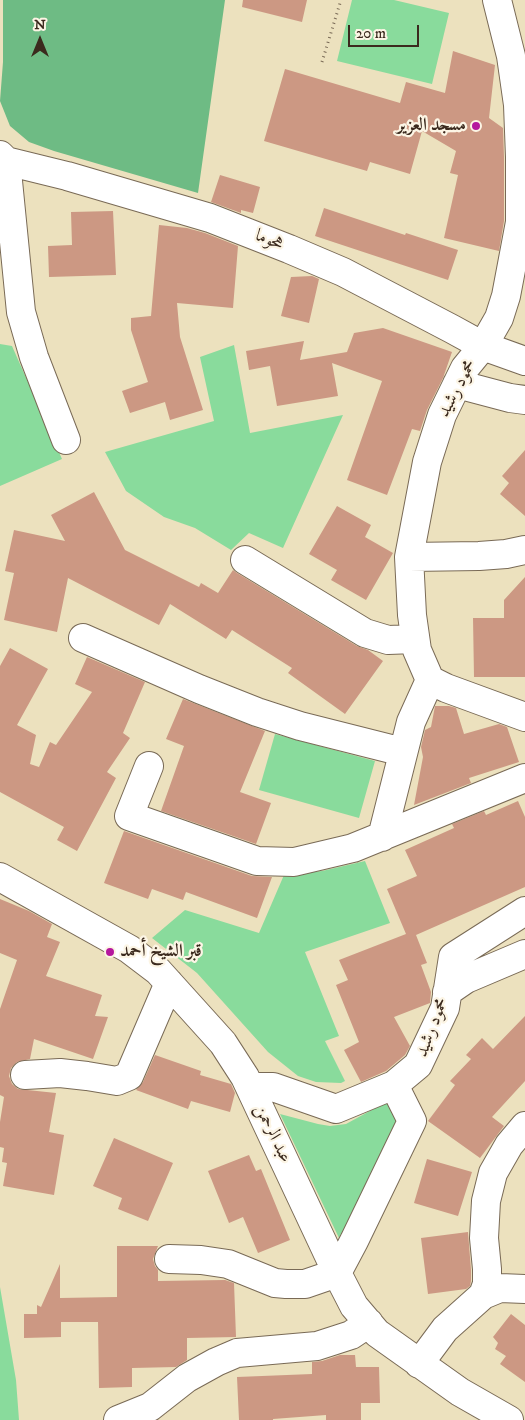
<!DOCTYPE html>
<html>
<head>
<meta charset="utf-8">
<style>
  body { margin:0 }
  #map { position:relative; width:525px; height:1420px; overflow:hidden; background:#ece1be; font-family:"IM FELL DW Pica",serif }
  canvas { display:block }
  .north { position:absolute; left:15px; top:15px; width:50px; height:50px; -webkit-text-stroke:4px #fcf5e5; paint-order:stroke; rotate:0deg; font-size:14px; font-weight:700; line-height:20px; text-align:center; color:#3b2a1e }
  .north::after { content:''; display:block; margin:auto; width:18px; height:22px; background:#3b2a1e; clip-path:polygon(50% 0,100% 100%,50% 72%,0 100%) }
  .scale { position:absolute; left:348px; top:25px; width:71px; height:22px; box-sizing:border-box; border:2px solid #3b2a1e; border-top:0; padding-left:6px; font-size:15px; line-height:18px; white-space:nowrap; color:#3b2a1e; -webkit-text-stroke:4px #fcf5e5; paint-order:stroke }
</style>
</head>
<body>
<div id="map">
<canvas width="525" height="1420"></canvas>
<div class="north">N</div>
<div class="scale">20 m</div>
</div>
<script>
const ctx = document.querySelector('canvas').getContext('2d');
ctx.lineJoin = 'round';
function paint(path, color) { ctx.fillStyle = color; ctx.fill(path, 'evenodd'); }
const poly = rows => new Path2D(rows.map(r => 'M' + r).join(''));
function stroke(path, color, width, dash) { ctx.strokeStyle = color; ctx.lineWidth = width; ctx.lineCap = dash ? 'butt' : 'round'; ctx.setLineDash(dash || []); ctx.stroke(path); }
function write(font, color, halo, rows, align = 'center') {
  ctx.font = font + ' "IM FELL DW Pica",Amiri,serif'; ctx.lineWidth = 4.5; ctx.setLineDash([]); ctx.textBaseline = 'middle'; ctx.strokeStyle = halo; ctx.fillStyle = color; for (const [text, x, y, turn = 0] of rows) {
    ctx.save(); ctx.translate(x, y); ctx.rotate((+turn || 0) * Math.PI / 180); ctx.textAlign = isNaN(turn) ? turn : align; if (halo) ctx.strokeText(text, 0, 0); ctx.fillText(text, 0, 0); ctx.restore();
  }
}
const green = poly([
  [352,0,394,0,449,13,432,84,337,61],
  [0,344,12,346,62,459,0,486],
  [234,345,250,433,343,415,283,548,249,533,231,550,195,528,164,517,126,491,105,452,214,421,200,357],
  [275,734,375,761,359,818,259,790],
  [365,861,390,923,305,952,339,1036,325,1041,345,1081,341,1083,316,1082,298,1076,268,1052,197,973,152,938,185,910,259,933,284,875,322,871],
  [390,1100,397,1117,399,1130,339,1238,280,1114,318,1124,330,1126,346,1124],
  [0,1287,16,1380,19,1420,0,1420]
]);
const forest = poly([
  [3,0,225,0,198,193,54,151,29,142,10,126,0,101,3,62]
]);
const building = poly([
  [243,0,307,0,302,22,242,7],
  [453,51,495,65,489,118,503,128,504,157,504,221,499,251,444,238,458,175,450,173,456,151,422,131,410,174,370,162,367,171,264,141,285,69,400,103,406,82,445,93],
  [220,175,260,187,253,213,241,210,241,213,211,202],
  [324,208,405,235,406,233,458,250,448,280,315,236],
  [113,211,116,275,49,277,48,246,72,245,71,212],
  [159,225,187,228,205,233,238,246,233,308,177,303,180,337,203,410,170,420,165,402,130,413,122,391,148,382,131,330,131,318,151,316],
  [312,276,319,279,309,323,281,316,291,277],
  [383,328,452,352,443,378,427,410,420,431,412,429,387,495,347,480,382,381,332,363,338,396,277,406,270,366,249,370,246,351,304,341,300,360,347,352,354,333],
  [525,450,525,516,500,494,509,483,502,476],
  [94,492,125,550,199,587,201,583,218,593,233,570,237,573,357,646,368,650,383,661,345,714,288,673,292,668,232,630,226,639,170,604,159,625,68,578,57,632,4,620,14,573,5,571,14,530,65,541,51,515],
  [337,506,371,525,365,537,393,553,366,600,331,580,337,570,309,554],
  [525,577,525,677,474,677,473,618,504,618,504,600],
  [10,648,48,669,17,725,36,735,30,764,39,767,50,742,56,745,92,692,75,684,87,657,145,682,123,733,130,738,107,772,116,778,77,851,57,840,64,827,0,792,0,666],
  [183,699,265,731,240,792,271,803,256,844,161,811,184,746,166,739],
  [435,706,449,706,456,708,464,734,499,724,507,727,519,762,469,778,471,783,414,805,423,757,421,747,425,730,431,727],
  [518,801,525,817,525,887,416,935,427,963,421,965,431,992,430,1003,394,1017,410,1046,405,1055,386,1071,361,1082,344,1050,359,1042,336,985,348,980,339,960,406,934,387,889,417,876,405,850,454,828,452,824,484,811,486,815],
  [124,831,252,876,272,877,257,918,186,892,183,900,152,889,148,899,104,883],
  [0,899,29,911,52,924,47,937,60,942,46,976,102,995,95,1016,108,1017,93,1059,34,1039,30,1059,17,1062,11,1068,9,1076,12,1084,18,1089,56,1093,49,1132,64,1135,54,1195,3,1186,7,1163,2,1162,4,1148,0,1147,0,1122,4,1097,0,1095,0,1009,17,960,0,953],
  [525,1016,525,1081,492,1117,504,1126,480,1158,428,1121,455,1085,450,1081,471,1059,466,1055,482,1038,493,1049],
  [155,1055,201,1071,200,1075,231,1084,235,1093,230,1112,191,1101,188,1109,136,1090,143,1082],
  [114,1138,173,1163,148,1221,118,1209,122,1198,93,1186],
  [249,1155,256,1171,261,1169,290,1240,258,1253,243,1217,229,1223,208,1171],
  [427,1159,472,1172,458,1216,414,1203],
  [468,1232,471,1270,471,1281,470,1286,466,1289,428,1294,421,1238],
  [117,1246,158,1246,153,1259,155,1266,158,1270,158,1281,225,1280,234,1283,236,1337,187,1338,187,1360,176,1367,132,1368,132,1387,99,1388,98,1322,61,1322,61,1337,24,1338,24,1314,37,1314,37,1305,41,1307,60,1264,60,1298,117,1297],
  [511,1314,525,1325,525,1382,500,1364,506,1356,495,1349,498,1343,493,1337],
  [340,1355,355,1355,356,1367,379,1367,380,1403,361,1403,361,1420,326,1420,326,1415,273,1419,273,1420,239,1420,237,1377,312,1374,312,1362,322,1361]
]);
const path = poly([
  [322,62,341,0]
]);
const minor = poly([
  [497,0,511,56,518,105,520,157,520,222,506,296,499,318,483,346,465,368,442,415,427,462,409,557,412,615,417,650,430,680,446,688,525,717],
  [0,155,6,161,67,176,210,218,289,249,343,272,452,329,483,346,525,361],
  [6,161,21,312,34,357,66,440],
  [457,384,510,398,525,400],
  [409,557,479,556,506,554,525,550],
  [245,560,365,633,388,640,415,639],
  [83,638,199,689,257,712,300,726,403,752],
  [149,766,129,816,257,861,294,862,353,848,525,778],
  [382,837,411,722,430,680],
  [0,877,129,949,158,971,223,1043,245,1077,337,1273,354,1306,377,1333,460,1392,509,1420],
  [447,992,466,979,525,954],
  [25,1075,60,1073,87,1076,117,1081,129,1076,169,983],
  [250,1087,273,1087,336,1109,394,1085],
  [169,1259,201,1260,228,1264,275,1283,286,1284,305,1284,337,1273,354,1241,412,1121,394,1085,418,1065,445,1008,453,957,525,911],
  [483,1295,500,1288,525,1289],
  [419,1364,445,1329,483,1295,487,1284,487,1269,484,1238,486,1201,493,1173,509,1145,525,1126],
  [118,1420,150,1407,187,1378,216,1362,237,1353,317,1346,351,1335,369,1323]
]);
const markers = [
  [476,126,5,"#b5179e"],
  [110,952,5,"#b5179e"]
];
const poiNames = [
  ["مسجد العزير",466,126],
  ["قبر الشيخ أحمد",120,952,"left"]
];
const streetNames = [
  ["هحوما",269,241,21],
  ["محمود رشيد",458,389,-62],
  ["محمود رشيد",433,1028,-69],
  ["عبد الرحمن",272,1134,64]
];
paint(green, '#89db9c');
paint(forest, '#6ebb84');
paint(building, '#cc9883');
stroke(minor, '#796a56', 30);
stroke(path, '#796a56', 3, [1, 4]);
stroke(minor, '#fff', 28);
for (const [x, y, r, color] of markers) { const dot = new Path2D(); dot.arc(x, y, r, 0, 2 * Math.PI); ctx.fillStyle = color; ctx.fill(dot); stroke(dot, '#fcf5e5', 2); }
write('bold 18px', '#3b2a1e', '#fcf5e5', poiNames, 'right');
write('18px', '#3b2a1e', '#fcf5e5', streetNames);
</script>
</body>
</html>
